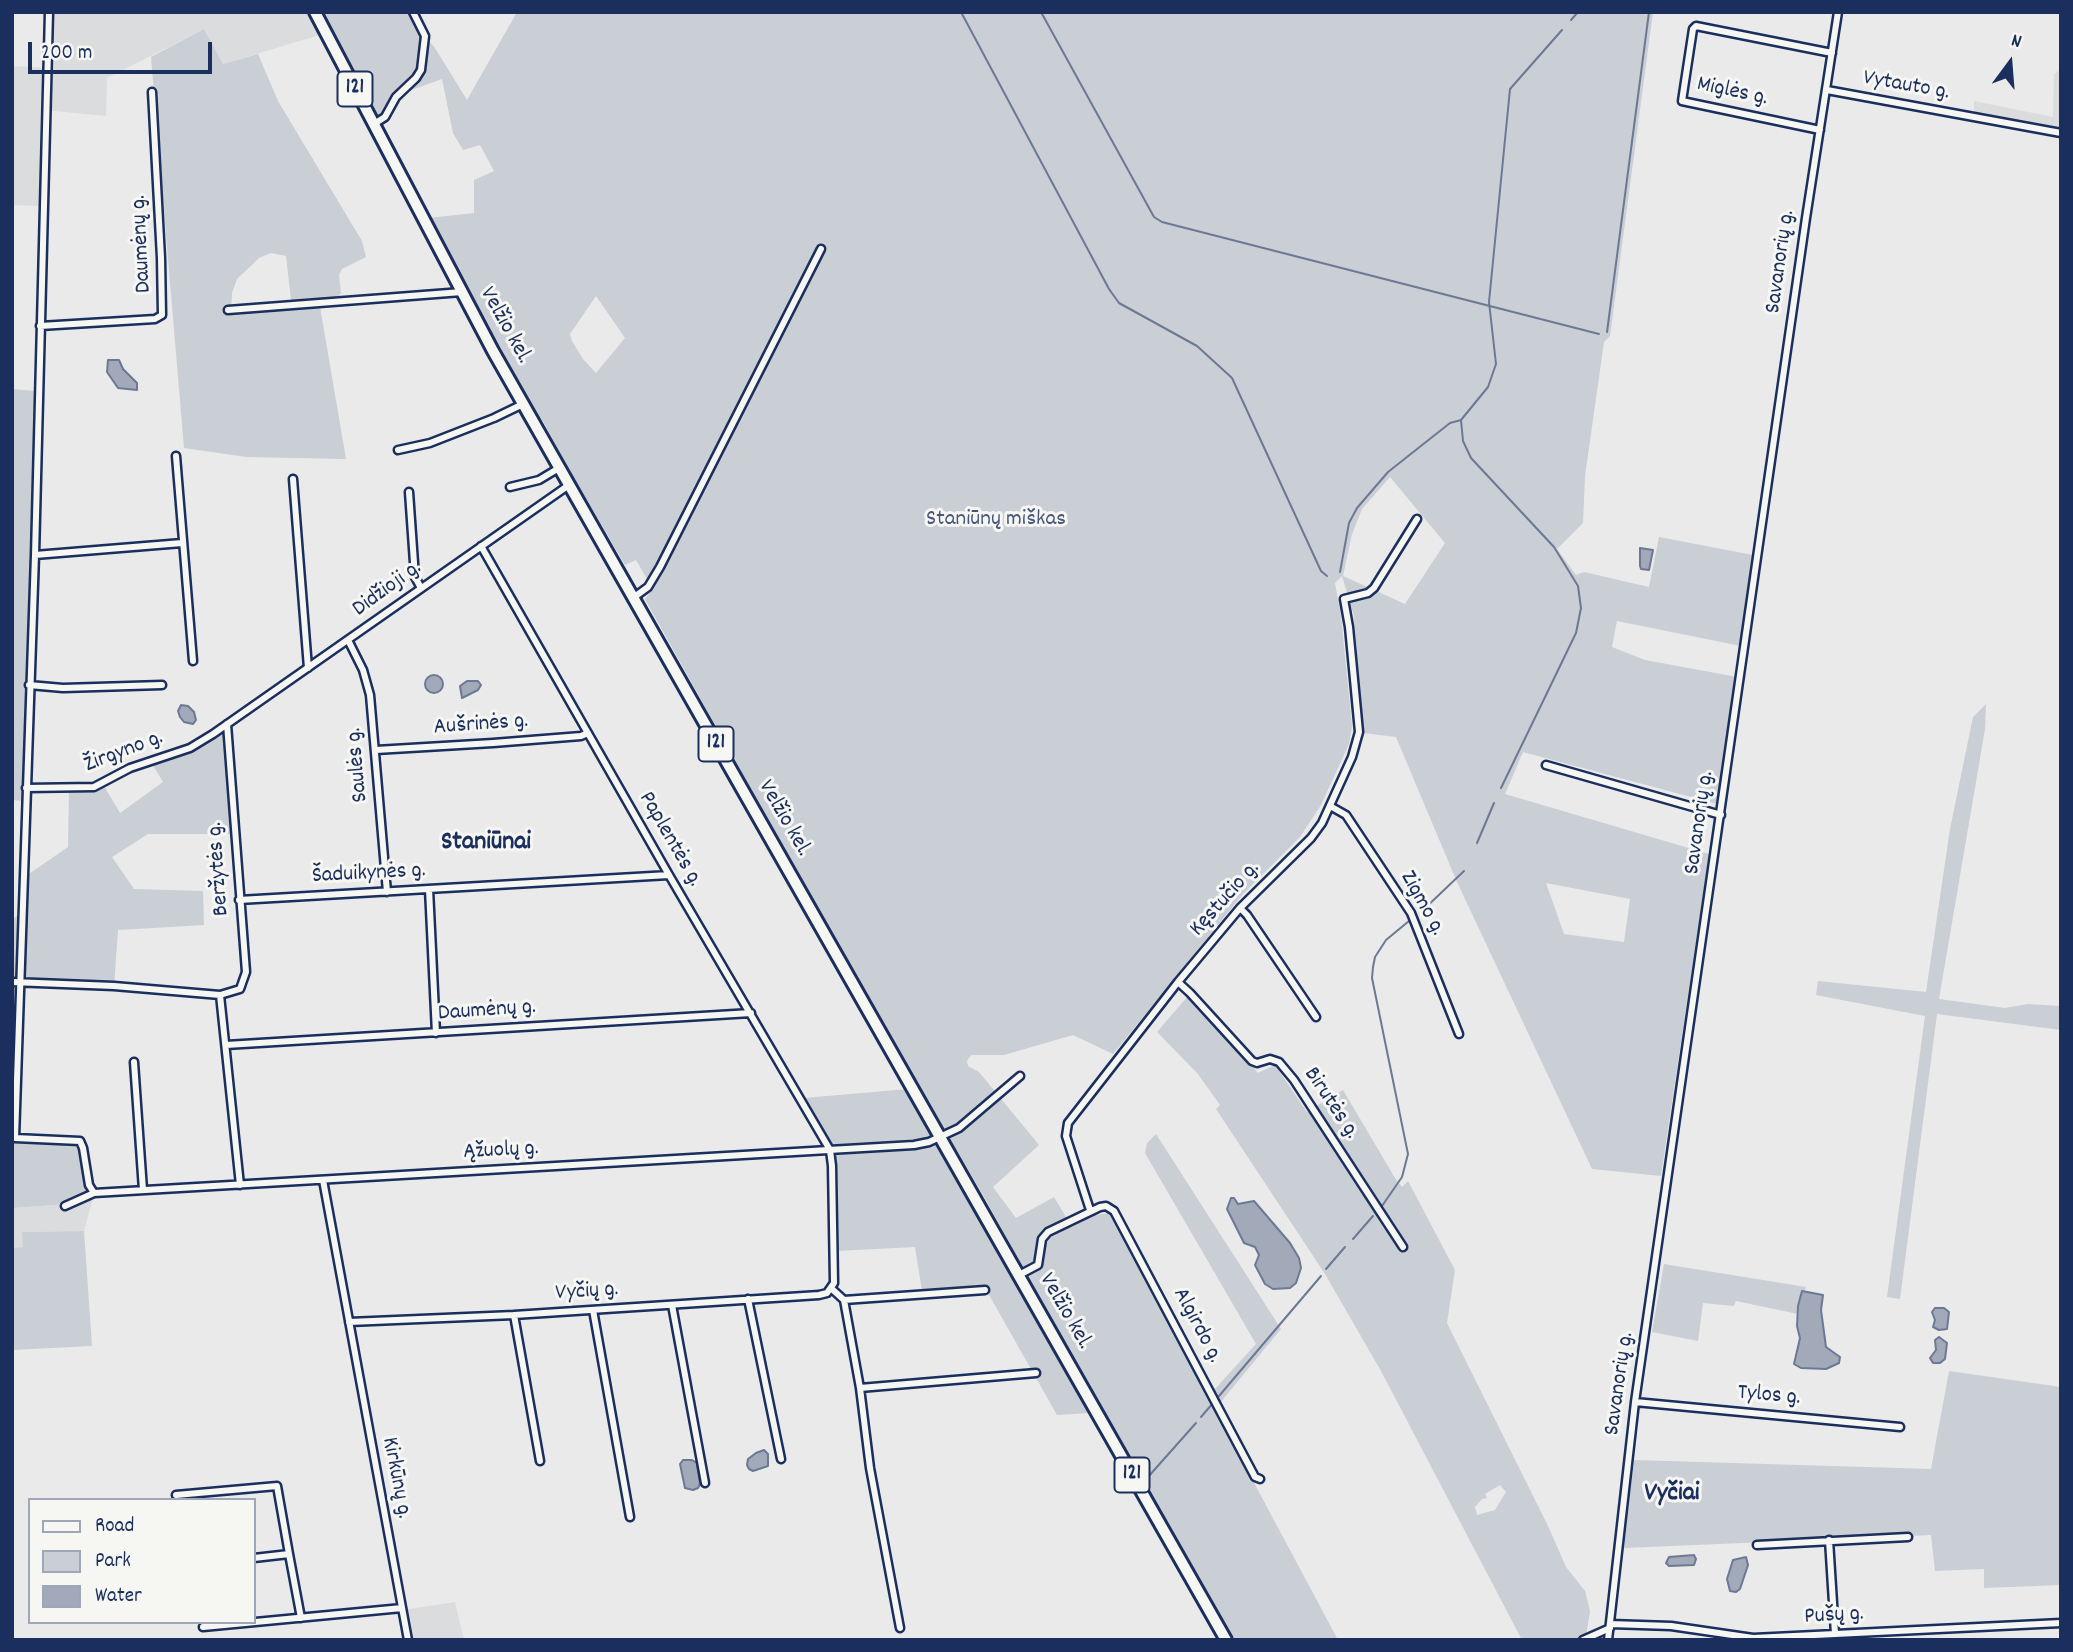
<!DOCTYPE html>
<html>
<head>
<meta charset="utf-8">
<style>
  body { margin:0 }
  #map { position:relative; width:2073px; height:1652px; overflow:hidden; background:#e9eae9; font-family:Dekko,sans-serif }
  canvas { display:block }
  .frame { position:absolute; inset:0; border:14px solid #1b2f5e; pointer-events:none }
  .legend { position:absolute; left:28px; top:1498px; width:228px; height:126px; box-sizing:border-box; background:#f6f6f2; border:2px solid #9ea6b7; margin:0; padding:9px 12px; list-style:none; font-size:21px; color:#1b2f5e }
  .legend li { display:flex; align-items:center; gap:14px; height:35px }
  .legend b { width:35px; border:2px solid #9ea6b7 }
  .north { position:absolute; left:1975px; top:28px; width:70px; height:70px; -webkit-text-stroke:5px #f6f6f2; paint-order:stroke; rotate:16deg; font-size:19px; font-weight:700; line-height:28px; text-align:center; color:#1b2f5e }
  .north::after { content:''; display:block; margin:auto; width:24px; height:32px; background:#1b2f5e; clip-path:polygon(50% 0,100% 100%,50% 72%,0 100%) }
  .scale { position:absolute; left:28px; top:42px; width:184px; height:32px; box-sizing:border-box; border:4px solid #1b2f5e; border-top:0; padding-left:9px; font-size:21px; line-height:24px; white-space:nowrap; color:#1b2f5e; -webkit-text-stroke:5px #f6f6f2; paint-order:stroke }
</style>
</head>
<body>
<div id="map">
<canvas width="2073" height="1652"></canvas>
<div class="frame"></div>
<ul class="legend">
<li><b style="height:9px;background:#f6f6f2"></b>Road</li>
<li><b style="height:19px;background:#caced5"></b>Park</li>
<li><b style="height:19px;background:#a2aaba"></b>Water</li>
</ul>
<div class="north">N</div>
<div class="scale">200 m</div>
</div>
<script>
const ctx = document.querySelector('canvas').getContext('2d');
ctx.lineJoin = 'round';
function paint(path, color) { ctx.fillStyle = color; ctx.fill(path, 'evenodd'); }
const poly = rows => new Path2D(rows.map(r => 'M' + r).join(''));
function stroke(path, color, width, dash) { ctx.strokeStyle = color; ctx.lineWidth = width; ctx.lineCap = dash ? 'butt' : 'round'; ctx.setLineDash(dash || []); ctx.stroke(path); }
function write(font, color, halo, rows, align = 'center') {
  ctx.font = font + ' Dekko,sans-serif'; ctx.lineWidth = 6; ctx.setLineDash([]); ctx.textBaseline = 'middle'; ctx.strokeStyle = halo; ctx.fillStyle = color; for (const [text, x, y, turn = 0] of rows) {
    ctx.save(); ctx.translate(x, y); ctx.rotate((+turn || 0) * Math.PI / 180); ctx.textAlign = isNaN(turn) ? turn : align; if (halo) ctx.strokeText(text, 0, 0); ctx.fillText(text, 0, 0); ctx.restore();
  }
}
const built = poly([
  [51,12,315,12,323,34,223,64,204,29,107,78,106,116,44,110,41,206,12,205,12,66,51,68],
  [2061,64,2061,129,1974,114,1974,101,2053,117,2054,74,2060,70],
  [94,1194,84,1231,23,1232,23,1247,12,1248,12,1208,56,1205,75,1197],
  [455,1602,464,1640,408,1640,403,1610]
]);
const green = poly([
  [315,12,413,12,425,36,435,48,467,100,517,12,1653,12,1610,336,1604,342,1585,476,1583,523,1557,549,1576,575,1584,572,1649,587,1659,537,1753,555,1741,646,1617,621,1612,647,1645,660,1737,677,1717,804,1523,752,1505,794,1709,854,1661,1176,1592,1169,1457,882,1396,737,1363,733,1354,616,1342,576,1335,583,1341,616,1352,726,1349,744,1321,805,1300,837,1243,894,1113,1054,1073,1035,1004,1055,971,1055,967,1061,968,1066,979,1072,1039,1145,993,1187,1016,1218,1054,1197,1072,1227,1095,1215,1110,1213,1338,1640,1233,1640,1101,1409,983,1195,849,966,645,599,653,589,636,560,625,565,567,466,543,421,526,410,428,218,474,213,474,180,494,171,480,145,463,150,453,133,442,79,395,96,385,115,375,118],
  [596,296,625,338,596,373,583,359,572,341,570,334],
  [1390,477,1445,543,1405,604,1343,576,1352,534,1362,509],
  [1546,883,1630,899,1624,942,1564,934],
  [204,29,223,64,258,54,278,101,362,241,366,257,342,269,339,275,341,293,336,299,319,301,346,459,246,457,184,448,151,57],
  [271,253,286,256,292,308,231,312,232,293,237,279,259,258],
  [12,389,36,391,24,801,12,800],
  [1986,704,1985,729,1939,999,2005,1008,2028,1004,2061,1006,2061,1030,1937,1014,1900,1299,1887,1297,1925,1016,1816,995,1818,981,1926,992,1950,829,1973,717],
  [222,731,225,732,232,834,148,834,112,857,134,889,203,891,204,925,118,930,114,986,19,982,26,876,68,847,69,791,90,790,104,786,120,813,163,782,151,762],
  [20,913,17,1036,12,1118,12,920],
  [1188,996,1258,1073,1275,1065,1307,1112,1343,1090,1395,1178,1402,1187,1408,1181,1455,1270,1447,1323,1548,1526,1566,1567,1585,1591,1590,1611,1586,1636,1579,1640,1522,1640,1381,1371,1325,1274,1216,1109,1220,1105,1198,1074,1157,1032],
  [1500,1485,1506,1492,1495,1510,1477,1515,1475,1507,1482,1499,1487,1498,1485,1494],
  [908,1089,1089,1413,1057,1415,984,1286,922,1291,915,1247,837,1251,832,1146,804,1098],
  [1156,1134,1281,1329,1220,1403,1214,1390,1256,1344,1145,1153,1147,1143],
  [12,1141,77,1145,82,1153,86,1195,75,1197,56,1205,12,1208],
  [84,1231,92,1346,12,1350,12,1248,23,1247,22,1232],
  [1664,1264,1806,1287,1798,1314,1736,1301,1734,1306,1703,1303,1698,1341,1652,1332],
  [1949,1371,2061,1387,2061,1585,1984,1588,1984,1569,1935,1571,1931,1535,1624,1548,1634,1460,1931,1469]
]);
const water = poly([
  [108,360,119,360,123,369,137,383,137,390,118,388,107,372,108,360],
  [1640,548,1653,550,1649,570,1641,569,1640,566,1640,548],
  '425 684a9 9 0 1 1 18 0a9 9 0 1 1-18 0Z',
  [467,681,478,681,481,685,478,690,462,698,460,686,467,681],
  [181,705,188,706,194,712,196,720,193,724,184,722,180,717,178,711,181,705],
  [1231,1198,1234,1198,1238,1204,1254,1201,1290,1243,1299,1258,1301,1268,1296,1283,1290,1288,1273,1289,1265,1284,1255,1265,1259,1255,1255,1247,1244,1243,1227,1209,1231,1198],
  [1802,1291,1823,1295,1821,1310,1826,1347,1840,1357,1839,1363,1826,1369,1801,1368,1794,1364,1800,1338,1797,1326,1798,1306,1802,1291],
  [1935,1308,1944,1308,1949,1312,1947,1329,1939,1330,1933,1327,1935,1320,1932,1312,1935,1308],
  [1939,1337,1947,1343,1945,1359,1940,1363,1933,1363,1930,1358,1936,1350,1935,1340,1939,1337],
  [764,1450,768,1454,768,1466,753,1471,749,1469,747,1465,748,1459,756,1453,764,1450],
  [683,1460,692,1460,697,1463,700,1484,698,1488,693,1490,685,1488,680,1464,683,1460],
  [1694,1555,1696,1559,1694,1565,1669,1566,1666,1563,1669,1557,1694,1555],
  [1746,1557,1748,1565,1740,1589,1736,1592,1730,1591,1727,1579,1733,1560,1746,1557]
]);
const stream = poly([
  [961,12,1109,289,1119,303,1197,346,1232,378,1321,571,1327,576],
  [1041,12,1154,217,1162,222,1599,334],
  [1571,20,1578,12],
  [1607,332,1649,12],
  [1340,572,1349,523,1357,508,1388,472,1450,423,1461,420],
  [1501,788,1576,633,1581,608,1578,586,1554,547,1471,458,1463,441,1461,420,1488,387,1496,364,1489,302,1510,89,1562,30],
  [1477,843,1494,803],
  [1422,911,1464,871],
  [1382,1206,1402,1177,1408,1154,1372,978,1373,967,1375,957,1386,940,1409,921],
  [1353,1239,1373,1216],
  [1326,1269,1345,1247],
  [1219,1396,1321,1276],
  [1201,1417,1213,1403],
  [1148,1477,1196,1423]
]);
const street = poly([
  [49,12,35,555,15,1138,80,1141,83,1148,89,1185,94,1193],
  [1827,90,2061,133],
  [374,124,385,117,396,97,416,78,421,70,425,36,413,12],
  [1820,130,1682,101,1693,29,1696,26,1832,53],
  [228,310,462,292],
  [40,326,155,319,162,315,161,258,152,92],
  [398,450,430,443,494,418,523,404],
  [176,456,193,661],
  [293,479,308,668],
  [510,487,539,480,559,468],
  [409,492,415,577,421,588],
  [35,555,182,543],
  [633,598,648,587,660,567,821,249],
  [348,640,363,670,370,695,387,892],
  [29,685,63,688,162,685],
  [376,750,493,743,581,736,588,733],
  [1546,765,1721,815],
  [26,788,94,787,130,768,190,748,213,734,569,485],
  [1330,806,1346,815,1411,913,1459,1034],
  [429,889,436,1033],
  [239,900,669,875],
  [1240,908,1247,915,1316,1017],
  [12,982,114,986,220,995,240,989,246,972,227,724],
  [1178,982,1190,993,1252,1061,1257,1063,1270,1059,1279,1062,1294,1080,1403,1247],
  [220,995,240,1185],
  [226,1045,751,1013],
  [134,1062,143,1190],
  [323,1180,408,1640],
  [65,1206,94,1193,914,1145,929,1142,959,1128,1020,1076],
  [1090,1210,1066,1136,1068,1123,1178,982,1240,908,1311,838,1322,823,1352,757,1359,732,1349,627,1344,599,1368,593,1374,588,1417,519],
  [1019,1275,1038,1265,1042,1239,1048,1232,1100,1207,1106,1206,1114,1211,1255,1477,1260,1479],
  [832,1289,844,1300,985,1290],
  [748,1299,781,1459],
  [844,1300,860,1388,870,1468,900,1628],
  [672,1305,705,1483],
  [593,1310,630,1517],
  [514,1315,540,1461],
  [349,1322,514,1315,819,1295,827,1293,834,1283,832,1166,830,1150,669,875,481,546],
  [860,1388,1036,1373],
  [1635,1402,1900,1427],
  [176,1495,277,1486,289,1554],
  [1829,1540,1835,1634],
  [1757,1545,1908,1537],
  [254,1558,289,1554,301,1618],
  [1610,1624,1671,1626,1753,1638,2061,1623],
  [203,1627,402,1608],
  [1583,1640,1610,1628],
  [1608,1640,1635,1402,1806,218,1838,12]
]);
const primary = poly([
  [315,12,493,351,1226,1640]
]);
const shields = [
  [355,89,35],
  [716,744,35],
  [1132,1475,35]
];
const shieldNames = [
  ["121",355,89],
  ["121",716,744],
  ["121",1132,1475]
];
const streetNames = [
  ["Vytauto g.",1906,87,10],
  ["Miglės g.",1732,93,12],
  ["Daumėnų g.",143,244,-93],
  ["Savanorių g.",1782,262,-82],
  ["Velžio kel.",504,326,61],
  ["Didžioji g.",388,590,-36],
  ["Aušrinės g.",481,726,-4],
  ["Žirgyno g.",124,753,-21],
  ["Saulės g.",359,765,-95],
  ["Velžio kel.",783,819,60],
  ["Savanorių g.",1701,823,-82],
  ["Paplentės g.",669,840,60],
  ["Beržytės g.",220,869,-94],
  ["Šaduikynės g.",369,875,-3],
  ["Kęstučio g.",1226,900,-48],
  ["Zigmo g.",1421,904,61],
  ["Daumėnų g.",487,1012,-4],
  ["Birutės g.",1330,1104,56],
  ["Ąžuolų g.",501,1152,-3],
  ["Vyčių g.",587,1293,-4],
  ["Velžio kel.",1064,1312,60],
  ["Algirdo g.",1196,1326,62],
  ["Savanorių g.",1621,1384,-82],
  ["Tylos g.",1769,1397,5],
  ["Kirkūnų g.",395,1478,79],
  ["Pušų g.",1834,1617,-3]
];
const parkNames = [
  ["Staniūnų miškas",996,521]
];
const quarterNames = [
  ["Staniūnai",486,844],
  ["Vyčiai",1672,1495]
];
paint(built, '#dadcde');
paint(green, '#caced5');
paint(water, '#a2aaba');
stroke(water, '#6c7995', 2);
stroke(stream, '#6c7995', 2);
stroke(street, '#1b2f5e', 11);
stroke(primary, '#1b2f5e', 16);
stroke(street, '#f6f6f2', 6);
stroke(primary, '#f6f6f2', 10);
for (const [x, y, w] of shields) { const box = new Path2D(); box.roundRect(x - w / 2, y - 17.5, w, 35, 5); ctx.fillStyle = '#f6f6f2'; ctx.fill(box); stroke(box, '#1b2f5e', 2); }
write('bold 21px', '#1b2f5e', null, shieldNames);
write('23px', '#1b2f5e', '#f6f6f2', streetNames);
write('23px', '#47577c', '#f6f6f2', parkNames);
write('bold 26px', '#1b2f5e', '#f6f6f2', quarterNames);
</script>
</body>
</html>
